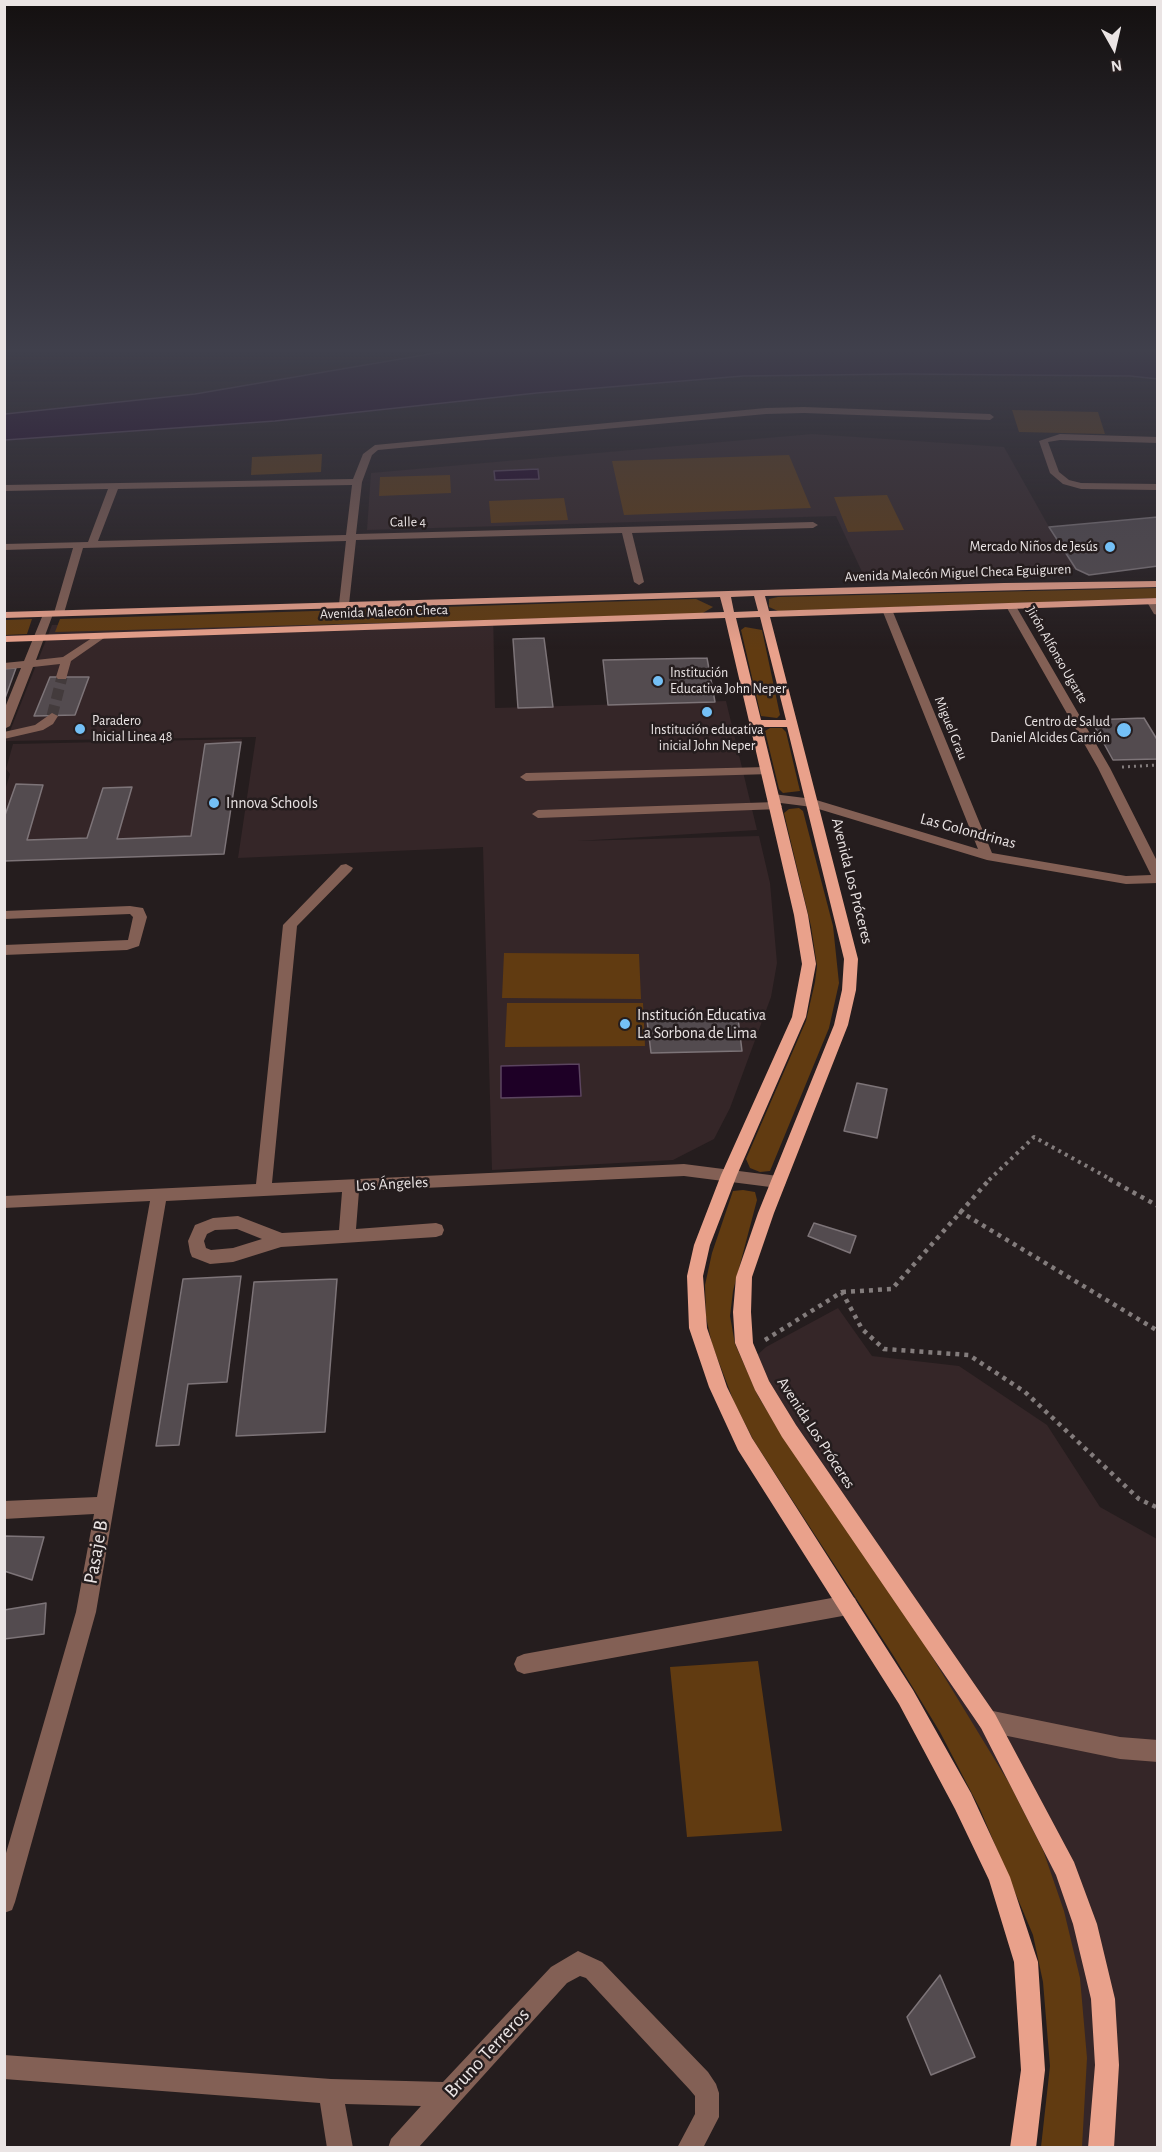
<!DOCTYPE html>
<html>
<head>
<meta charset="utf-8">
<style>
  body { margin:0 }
  #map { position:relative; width:1162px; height:2152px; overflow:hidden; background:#251d1e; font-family:"Alegreya Sans",sans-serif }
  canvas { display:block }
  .frame { position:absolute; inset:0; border:6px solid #eae4e4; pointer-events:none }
  .north { position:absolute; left:1084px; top:18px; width:60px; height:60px; -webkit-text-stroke:4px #251d1e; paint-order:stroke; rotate:172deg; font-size:16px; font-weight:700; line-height:24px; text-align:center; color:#eae4e4 }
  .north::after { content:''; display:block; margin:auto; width:21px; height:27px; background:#eae4e4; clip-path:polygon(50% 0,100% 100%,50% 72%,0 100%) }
</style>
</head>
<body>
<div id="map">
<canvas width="1162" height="2152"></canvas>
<div class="frame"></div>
<div class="north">N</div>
</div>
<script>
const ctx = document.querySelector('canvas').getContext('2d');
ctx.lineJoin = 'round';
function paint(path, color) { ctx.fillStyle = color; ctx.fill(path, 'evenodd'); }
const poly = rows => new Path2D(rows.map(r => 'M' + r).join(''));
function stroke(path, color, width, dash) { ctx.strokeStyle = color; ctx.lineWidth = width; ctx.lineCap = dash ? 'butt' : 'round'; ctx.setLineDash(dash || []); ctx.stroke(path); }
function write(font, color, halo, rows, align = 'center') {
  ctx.font = font + ' "Alegreya Sans",sans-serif'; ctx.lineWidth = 5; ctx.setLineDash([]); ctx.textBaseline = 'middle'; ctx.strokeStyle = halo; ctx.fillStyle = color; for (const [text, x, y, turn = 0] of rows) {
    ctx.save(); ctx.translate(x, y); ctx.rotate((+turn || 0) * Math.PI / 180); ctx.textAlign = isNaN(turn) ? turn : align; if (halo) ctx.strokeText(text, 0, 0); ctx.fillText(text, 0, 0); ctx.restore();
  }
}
const built = poly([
  [812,434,1004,447,1049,527,1076,569,863,574,836,516,367,530,371,473],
  [493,611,495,708,726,701,757,830,577,841,759,836,770,883,777,963,771,997,730,1108,714,1139,673,1160,492,1170,483,847,238,858,256,737,6,741,52,625],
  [242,739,224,854,5,861,5,790,10,774,6,769,13,744],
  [838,1308,872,1356,959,1366,1047,1425,1100,1507,1157,1539,1157,2147,1062,2147,1051,1923,733,1377,766,1347]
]);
const green = poly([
  [1012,410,1098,412,1105,434,1019,432],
  [322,454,321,472,251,475,252,457],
  [789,455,811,508,624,515,612,461],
  [450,475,451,493,379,496,380,477],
  [887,495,904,530,848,532,834,497],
  [564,498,568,520,491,523,489,501],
  [1158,588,1157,598,1130,599,778,611,769,607,769,599,778,597],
  [696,599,713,607,701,614,55,632,60,619],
  [32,619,27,634,5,635,5,620],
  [745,627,762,630,780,715,777,718,761,716,741,630],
  [770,728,782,728,786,732,800,791,783,793,779,789,765,731],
  [799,808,803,811,833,926,839,983,829,1028,770,1171,760,1172,750,1168,746,1159,806,1021,815,982,817,966,811,926,784,813,789,809],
  [504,953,639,954,641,999,502,998],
  [507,1003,643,1003,645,1046,505,1047],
  [743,1190,755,1192,757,1200,733,1291,730,1316,735,1344,758,1396,778,1429,920,1637,1009,1783,1043,1850,1064,1911,1080,1978,1087,2058,1082,2147,1041,2147,1050,2066,1043,1982,1033,1935,980,1809,940,1732,893,1655,754,1441,734,1402,712,1344,706,1317,705,1285,712,1253,733,1191],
  [758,1661,782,1831,687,1837,670,1667]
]);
const water = poly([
  [459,349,1157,349,1158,379,1130,376,905,374,743,376,537,393,275,421,5,440,5,414,195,394,459,349],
  [538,469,539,479,495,480,494,471,538,469],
  [579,1064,581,1096,501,1098,501,1066,579,1064]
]);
const building = poly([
  [1158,517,1158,566,1089,575,1076,569,1049,527,1158,517],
  [544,638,553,707,518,708,513,639,544,638],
  [707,658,715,702,608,705,603,660,707,658],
  [16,668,4,701,4,669,16,668],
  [50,677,89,677,75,715,34,716,50,677],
  [1144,718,1158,741,1158,759,1113,760,1091,720,1144,718],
  [241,742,224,854,4,861,4,818,16,784,43,785,27,840,87,838,103,788,132,787,117,839,191,836,205,744,241,742],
  [738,1018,742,1051,651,1053,647,1020,738,1018],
  [857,1083,887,1089,877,1138,844,1131,857,1083],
  [814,1223,856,1236,850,1253,808,1236,814,1223],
  [241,1276,227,1382,188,1384,179,1445,156,1446,183,1279,241,1276],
  [337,1279,325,1432,236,1436,254,1282,337,1279],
  [4,1536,44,1537,32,1580,4,1571,4,1536],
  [46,1603,44,1634,4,1639,4,1610,46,1603],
  [940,1975,975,2057,931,2075,907,2017,940,1975]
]);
const minorTunnel = poly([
  [52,716,62,677]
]);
const pathFar2 = poly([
  [1122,767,1158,765]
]);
const pathFar1 = poly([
  [989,1180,1034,1137,1112,1180]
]);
const path = poly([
  [1109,1179,1158,1206],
  [959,1211,1158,1331],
  [842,1292,892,1289,990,1179],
  [765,1340,842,1292,862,1329,884,1349,969,1355,1025,1392,1139,1499,1158,1508]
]);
const minor = poly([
  [804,407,990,414,994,417,990,420,804,413,766,414,378,450,372,455,362,482,356,534,813,522,818,525,813,528,632,533,644,582,639,585,634,582,622,533,356,540,349,604,344,607,339,604,346,541,83,548,64,613,59,616,54,613,73,548,4,550,4,544,88,542,108,489,4,491,4,485,353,479,363,454,375,445,766,408,804,407],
  [352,485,346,535,98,541,118,489,352,485],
  [1060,434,1158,437,1158,443,1060,440,1048,442,1059,472,1069,480,1081,483,1158,484,1158,490,1081,489,1063,484,1050,473,1039,441,1060,434],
  [1152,599,1158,602,1158,615,1154,614,1147,602,1152,599],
  [1012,605,1017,608,1110,768,1158,863,1158,883,1126,884,987,860,812,807,773,802,767,798,773,794,813,799,978,849,883,612,888,609,893,612,992,853,1126,876,1151,875,1098,768,1007,608,1012,605],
  [44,612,53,614,36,660,63,657,98,634,107,636,71,661,66,679,58,679,56,677,60,664,33,667,10,726,4,729,4,710,21,668,4,669,4,663,24,661,44,612],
  [52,713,58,716,53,724,43,730,4,739,4,732,35,725,52,713],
  [767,767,771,768,771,774,526,781,520,777,526,773,767,767],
  [776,802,782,806,780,809,538,818,532,814,538,810,776,802],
  [346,864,353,868,351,871,297,926,272,1183,684,1164,778,1176,784,1178,786,1182,784,1186,778,1188,684,1176,359,1191,356,1229,436,1223,442,1225,444,1230,442,1235,436,1237,281,1247,233,1262,210,1264,192,1257,190,1252,188,1241,195,1225,213,1218,238,1216,282,1233,339,1230,342,1192,166,1201,96,1612,15,1902,12,1910,4,1913,4,1860,76,1612,94,1514,4,1519,4,1501,97,1497,150,1201,4,1208,4,1196,256,1184,283,925,341,865,346,864],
  [237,1229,262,1239,233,1248,211,1250,206,1248,204,1241,207,1234,215,1230,237,1229],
  [130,906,143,908,147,917,139,946,127,950,4,955,4,945,128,940,133,917,130,914,4,919,4,911,130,906],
  [848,1595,855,1598,858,1605,855,1612,848,1615,524,1674,517,1671,514,1664,517,1657,524,1654,848,1595],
  [988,1710,1120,1737,1158,1740,1158,1762,1120,1759,988,1732,981,1728,977,1721,981,1714,988,1710],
  [578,1951,602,1962,708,2072,716,2084,719,2093,719,2117,703,2148,677,2148,695,2114,695,2096,690,2090,586,1978,580,1976,567,1983,418,2148,388,2148,391,2139,421,2106,345,2104,353,2148,327,2148,320,2103,4,2079,4,2055,331,2079,443,2082,551,1967,578,1951]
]);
const major = poly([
  [1158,581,1158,587,765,596,769,611,1158,598,1158,604,770,617,858,959,856,990,848,1025,774,1213,752,1277,751,1312,753,1343,769,1381,796,1425,995,1714,1074,1862,1097,1924,1115,1999,1119,2065,1114,2148,1088,2148,1095,2065,1091,1999,1073,1924,1056,1875,981,1728,782,1437,755,1390,735,1343,733,1312,736,1277,758,1213,834,1025,842,990,844,959,787,727,762,727,808,915,816,964,806,1017,737,1175,710,1245,703,1276,707,1328,727,1387,752,1438,913,1690,971,1793,1010,1877,1038,1962,1045,2070,1036,2148,1010,2148,1021,2070,1014,1962,989,1880,955,1809,899,1704,738,1450,709,1387,689,1328,687,1276,694,1245,721,1175,792,1017,802,964,794,915,725,618,4,642,4,636,724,612,720,597,4,618,4,612,1004,583,1158,581],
  [754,596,758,611,734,612,731,597,754,596],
  [760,617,786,720,761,720,736,618,760,617]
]);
const markers = [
  [1110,547,6,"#74c0f6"],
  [658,681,6,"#74c0f6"],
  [707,712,6,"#74c0f6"],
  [80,729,6,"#74c0f6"],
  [1124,730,8,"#74c0f6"],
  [214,803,6,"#74c0f6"],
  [625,1024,6,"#74c0f6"]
];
const farStreetnames = [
  ["Calle 4",408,522,-1],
  ["Avenida Malecón Miguel Checa Eguiguren",958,573,-2],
  ["Avenida Malecón Checa",384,612,-2],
  ["Jirón Alfonso Ugarte",1057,655,60],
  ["Miguel Grau",951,728,68]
];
const farPoinames = [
  ["Mercado Niños de Jesús",1098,547],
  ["Institución",670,673,"left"],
  ["Educativa John Neper",670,689,"left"],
  ["Paradero",92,721,"left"],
  ["Inicial Linea 48",92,737,"left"],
  ["Centro de Salud",1110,722],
  ["Daniel Alcides Carrión",1110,738],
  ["Institución educativa",707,730,"center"],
  ["inicial John Neper",707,746,"center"]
];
const poiNames = [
  ["Innova Schools",226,803],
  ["Institución Educativa",637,1015],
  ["La Sorbona de Lima",637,1033]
];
const streetNames = [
  ["Las Golondrinas",968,831,15],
  ["Avenida Los Próceres",852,881,76],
  ["Los Ángeles",392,1184,-3],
  ["Avenida Los Próceres",816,1433,57]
];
const nearStreetnames = [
  ["Pasaje B",96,1552,-80],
  ["Bruno Terreros",487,2053,-47]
];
paint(built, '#352628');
paint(green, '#613b11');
paint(water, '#1e0026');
stroke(water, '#5b445f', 1.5);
paint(building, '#534b4f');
stroke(building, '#7d7478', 1.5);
stroke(minorTunnel, '#433b3c', 11, [11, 6]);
stroke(pathFar2, '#837c7c', 3, [2, 4]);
stroke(pathFar1, '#837c7c', 4, [3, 4.5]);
stroke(path, '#837c7c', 4.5, [4, 5]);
paint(minor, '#836055');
paint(major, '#e9a18b');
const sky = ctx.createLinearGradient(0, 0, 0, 650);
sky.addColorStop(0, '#141010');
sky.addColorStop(0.54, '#40404c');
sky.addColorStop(1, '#40404c00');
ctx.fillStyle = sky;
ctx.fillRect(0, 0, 1162, 650);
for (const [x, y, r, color] of markers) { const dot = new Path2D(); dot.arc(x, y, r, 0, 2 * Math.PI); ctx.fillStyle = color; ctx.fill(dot); stroke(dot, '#251d1e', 2); }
write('14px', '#eae4e4', '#251d1e', farStreetnames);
write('14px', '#eae4e4', '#251d1e', farPoinames, 'right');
write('16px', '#eae4e4', '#251d1e', poiNames, 'left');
write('16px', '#eae4e4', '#251d1e', streetNames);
write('20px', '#eae4e4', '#251d1e', nearStreetnames);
</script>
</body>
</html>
